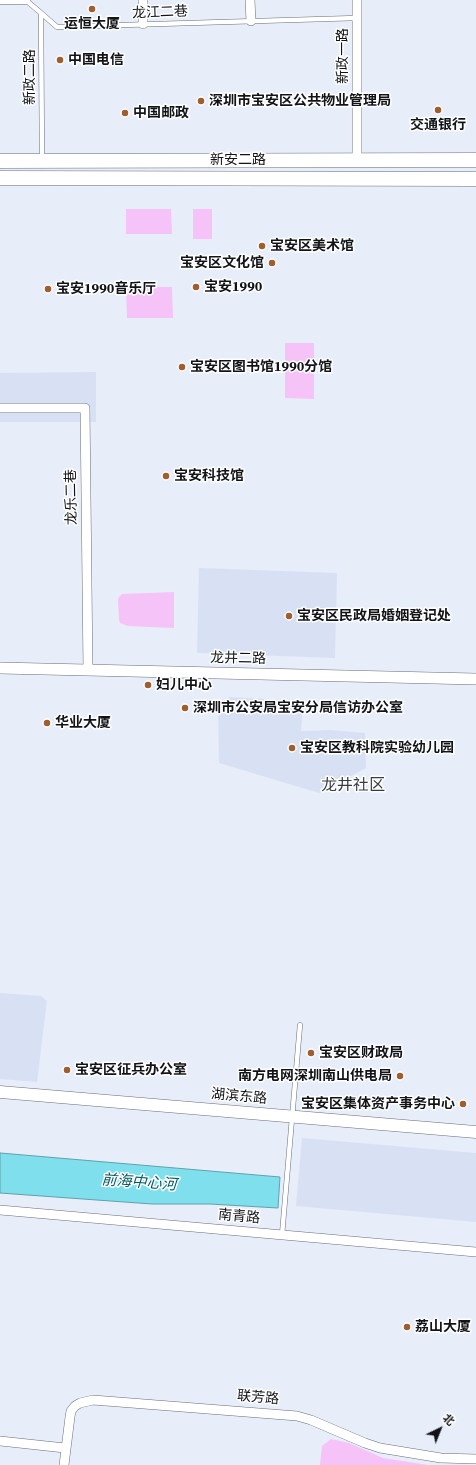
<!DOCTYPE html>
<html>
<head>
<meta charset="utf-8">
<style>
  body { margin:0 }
  #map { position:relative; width:476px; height:1465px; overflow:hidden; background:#e7edf9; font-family:"Source Serif 4","Noto Sans SC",serif }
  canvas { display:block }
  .north { position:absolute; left:420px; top:1409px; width:40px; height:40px; -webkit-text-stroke:3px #fff; paint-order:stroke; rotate:43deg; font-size:11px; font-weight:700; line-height:16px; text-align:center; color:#111317 }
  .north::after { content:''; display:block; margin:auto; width:14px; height:18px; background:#111317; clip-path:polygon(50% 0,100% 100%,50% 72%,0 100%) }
</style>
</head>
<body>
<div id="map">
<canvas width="476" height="1465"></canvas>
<div class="north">北</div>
</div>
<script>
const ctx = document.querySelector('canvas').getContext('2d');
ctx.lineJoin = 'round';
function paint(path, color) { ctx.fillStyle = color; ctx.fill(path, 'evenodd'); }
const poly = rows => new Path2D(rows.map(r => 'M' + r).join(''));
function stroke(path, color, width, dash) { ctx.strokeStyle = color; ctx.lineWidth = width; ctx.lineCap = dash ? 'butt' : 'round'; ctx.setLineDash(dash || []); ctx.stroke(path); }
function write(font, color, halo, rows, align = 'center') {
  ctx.font = font + ' "Source Serif 4","Noto Sans SC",serif'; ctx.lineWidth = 3; ctx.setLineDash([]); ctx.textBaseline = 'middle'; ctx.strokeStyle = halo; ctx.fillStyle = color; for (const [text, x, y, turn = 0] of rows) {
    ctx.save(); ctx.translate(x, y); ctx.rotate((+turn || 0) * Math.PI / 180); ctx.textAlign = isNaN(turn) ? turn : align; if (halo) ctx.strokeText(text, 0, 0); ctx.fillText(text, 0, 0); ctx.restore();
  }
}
const built = poly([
  [96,372,96,422,0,422,0,373],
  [199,568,337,573,335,658,197,653],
  [229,697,303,701,301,731,330,730,365,733,366,768,319,793,219,763,218,705],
  [0,993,41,996,47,1001,37,1082,0,1079],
  [302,1138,476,1153,476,1222,296,1206]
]);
const green = poly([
  [126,209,171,209,172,234,126,234],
  [193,209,212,209,212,239,193,239],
  [126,287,172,287,173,318,127,318],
  [285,343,314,343,314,399,285,398],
  [174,592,174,628,128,626,120,623,119,619,118,600,119,597,122,594],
  [331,1439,349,1443,383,1458,428,1465,320,1465,322,1446]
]);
const water = poly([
  [0,1153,280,1177,278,1208,210,1204,152,1204,0,1193,0,1153]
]);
const service = poly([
  [28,0,28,2,41,13,42,159],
  [0,2,28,2],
  [41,13,57,27,357,18],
  [282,1235,300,1025]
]);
const minor = poly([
  [143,0,143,24],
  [250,0,251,21],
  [357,160,357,0],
  [0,408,85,408,88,670],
  [0,1210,476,1252],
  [0,1441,65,1448],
  [64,1465,70,1417,71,1411,75,1406,80,1403,93,1400,297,1416,311,1420,365,1443,380,1448,441,1458,476,1459]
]);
const tertiary = poly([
  [0,668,476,679]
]);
const secondary = poly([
  [0,1092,476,1132]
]);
const primary = poly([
  [0,161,476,160],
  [0,178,476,179]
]);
const markers = [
  [92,9,4,"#a05d2d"],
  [60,60,4,"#a05d2d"],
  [201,101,4,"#a05d2d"],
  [438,110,4,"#a05d2d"],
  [125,113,4,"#a05d2d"],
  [262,246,4,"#a05d2d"],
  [272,263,4,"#a05d2d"],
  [196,287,4,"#a05d2d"],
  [48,289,4,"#a05d2d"],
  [182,367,4,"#a05d2d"],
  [166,476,4,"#a05d2d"],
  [289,616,4,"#a05d2d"],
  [148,685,4,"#a05d2d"],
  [185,708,4,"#a05d2d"],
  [47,723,4,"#a05d2d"],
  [292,748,4,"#a05d2d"],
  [311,1053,4,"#a05d2d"],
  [67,1070,4,"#a05d2d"],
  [400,1076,4,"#a05d2d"],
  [463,1104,4,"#a05d2d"],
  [407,1327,4,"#a05d2d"]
];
const streetNames = [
  ["龙江二巷",160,13,-2],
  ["新政一路",343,56,-90],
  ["新政二路",30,77,-90],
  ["新安二路",238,160],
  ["龙乐二巷",72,497,-91],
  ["龙井二路",238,659,1],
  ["湖滨东路",239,1097,5],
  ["南青路",239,1217,5],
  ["联芳路",258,1398,5]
];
const poiNames = [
  ["运恒大厦",92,24,"center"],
  ["中国电信",68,60],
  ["深圳市宝安区公共物业管理局",209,101],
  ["中国邮政",133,113],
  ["交通银行",438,125,"center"],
  ["宝安区美术馆",270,246],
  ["宝安区文化馆",264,263,"right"],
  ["宝安1990",204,287],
  ["宝安1990音乐厅",56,289],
  ["宝安区图书馆1990分馆",190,367],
  ["宝安科技馆",174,476],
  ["宝安区民政局婚姻登记处",297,616],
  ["妇儿中心",156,685],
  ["深圳市公安局宝安分局信访办公室",193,708],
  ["华业大厦",55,723],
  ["宝安区教科院实验幼儿园",300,748],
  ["宝安区财政局",319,1053],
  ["宝安区征兵办公室",75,1070],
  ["南方电网深圳南山供电局",392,1076,"right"],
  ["宝安区集体资产事务中心",455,1104,"right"],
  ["荔山大厦",415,1327]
];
const waterNames = [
  ["前海中心河",139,1183,4]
];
const quarterNames = [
  ["龙井社区",353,786]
];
paint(built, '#d8e1f4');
paint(green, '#f6c3f8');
paint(water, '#7fdfed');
stroke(water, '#5ea2ad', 1);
stroke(service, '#696e79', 5.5);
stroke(minor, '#696e79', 10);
stroke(tertiary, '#696e79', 12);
stroke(secondary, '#696e79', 13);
stroke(primary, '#696e79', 15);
stroke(service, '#fff', 4.5);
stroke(minor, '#fff', 9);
stroke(tertiary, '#fff', 11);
stroke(secondary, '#fff', 12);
stroke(primary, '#fff', 14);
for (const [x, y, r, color] of markers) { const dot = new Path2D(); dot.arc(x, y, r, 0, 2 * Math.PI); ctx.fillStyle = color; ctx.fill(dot); stroke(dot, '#fff', 1.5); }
write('14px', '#111317', '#fff', streetNames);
write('bold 14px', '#111317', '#fff', poiNames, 'left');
write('italic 15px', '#005a64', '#fff', waterNames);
write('16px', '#383c45', '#fff', quarterNames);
</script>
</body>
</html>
